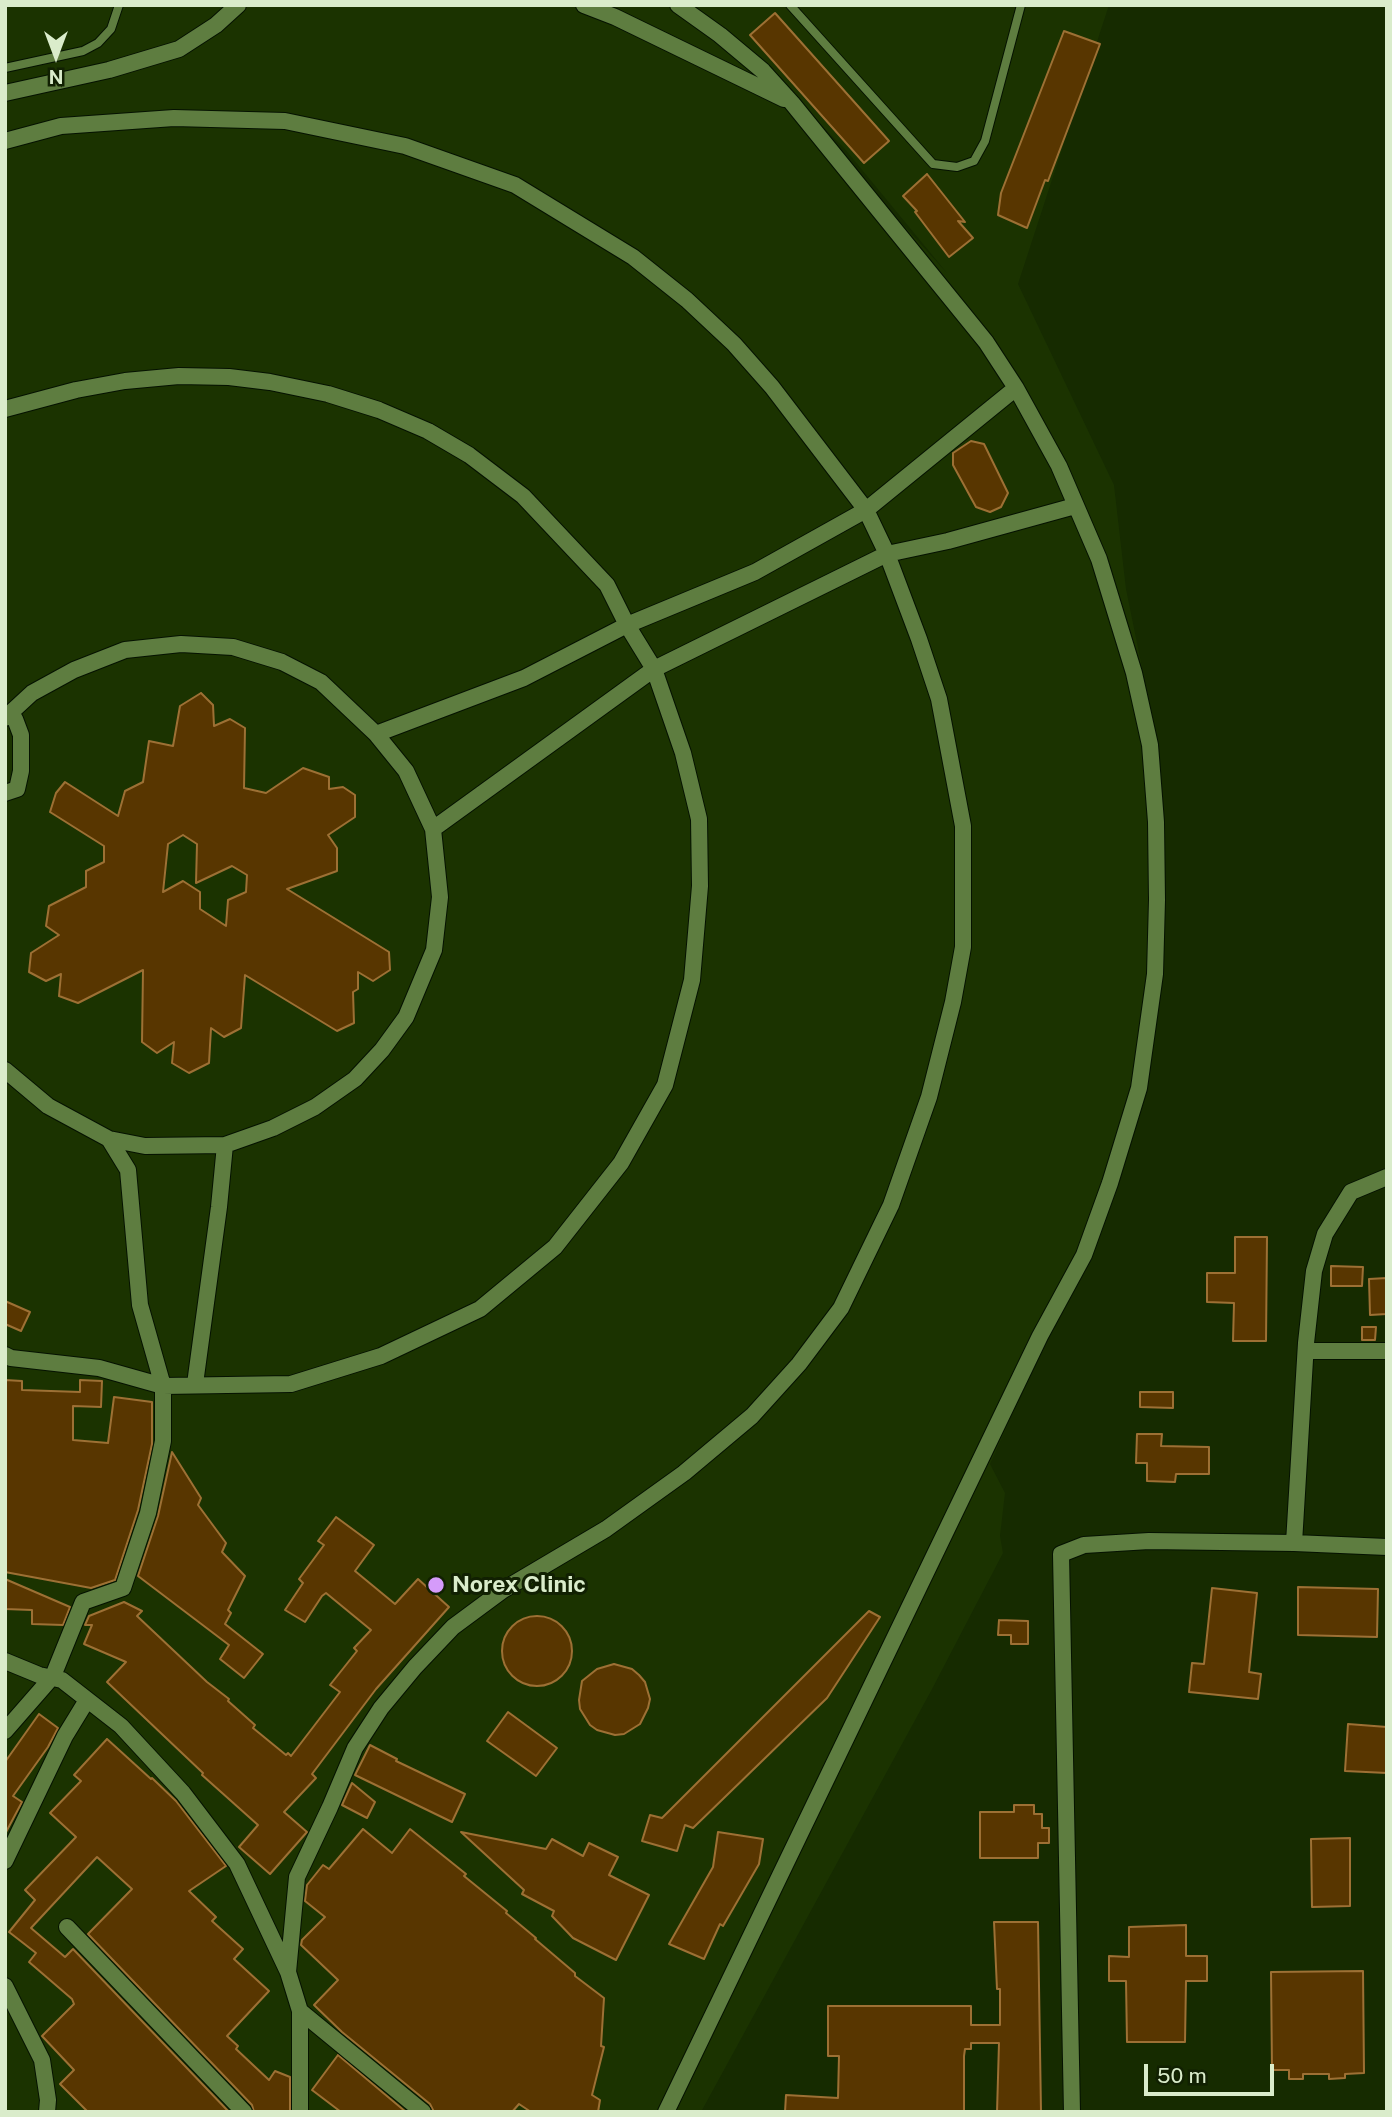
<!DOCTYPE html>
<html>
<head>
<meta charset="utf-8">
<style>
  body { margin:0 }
  #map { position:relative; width:1392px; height:2117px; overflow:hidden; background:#162b00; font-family:"Public Sans",sans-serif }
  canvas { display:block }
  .frame { position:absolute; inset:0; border:7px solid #daeccb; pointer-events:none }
  .north { position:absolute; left:21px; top:21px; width:70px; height:70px; -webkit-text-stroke:5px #112002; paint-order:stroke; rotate:180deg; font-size:19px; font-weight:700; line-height:28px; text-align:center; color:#daeccb }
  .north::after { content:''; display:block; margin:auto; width:24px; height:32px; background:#daeccb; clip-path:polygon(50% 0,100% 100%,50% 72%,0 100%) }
  .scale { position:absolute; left:1144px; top:2064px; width:130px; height:32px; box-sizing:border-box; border:4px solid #daeccb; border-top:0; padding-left:9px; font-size:21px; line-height:24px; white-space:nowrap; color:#daeccb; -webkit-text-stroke:5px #112002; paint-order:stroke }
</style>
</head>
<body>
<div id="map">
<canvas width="1392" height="2117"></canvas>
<div class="frame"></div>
<div class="north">N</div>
<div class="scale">50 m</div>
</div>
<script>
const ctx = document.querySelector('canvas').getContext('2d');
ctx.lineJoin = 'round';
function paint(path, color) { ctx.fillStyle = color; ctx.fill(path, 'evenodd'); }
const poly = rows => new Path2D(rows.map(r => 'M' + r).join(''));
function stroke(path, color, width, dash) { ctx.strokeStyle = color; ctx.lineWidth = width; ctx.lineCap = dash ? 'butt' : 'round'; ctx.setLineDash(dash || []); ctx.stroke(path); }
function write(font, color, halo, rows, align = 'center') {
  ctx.font = font + ' "Public Sans",sans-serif'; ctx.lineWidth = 6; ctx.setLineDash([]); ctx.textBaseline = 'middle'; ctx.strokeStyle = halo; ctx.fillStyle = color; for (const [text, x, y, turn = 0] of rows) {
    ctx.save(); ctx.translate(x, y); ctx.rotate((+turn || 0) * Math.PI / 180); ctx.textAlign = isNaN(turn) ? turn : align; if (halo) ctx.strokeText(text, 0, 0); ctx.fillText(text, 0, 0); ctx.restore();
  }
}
const built = poly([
  [5,5,1109,5,1018,284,1114,485,1126,589,1157,741,1159,941,1128,1131,1078,1269,990,1464,1005,1493,1000,1536,1003,1553,931,1691,701,2112,5,2112],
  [729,33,844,148,947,273]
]);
const building = poly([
  [775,13,889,141,864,163,750,35,775,13],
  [1064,31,1100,44,1048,181,1045,180,1027,228,998,215,1001,193,1064,31],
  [927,174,965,222,958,221,973,238,949,257,915,212,917,211,903,196,927,174],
  [971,441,984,444,1008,493,1001,507,990,512,976,507,953,465,953,453,971,441],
  [201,693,213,705,214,726,230,719,245,728,244,788,266,793,303,768,329,777,329,789,343,787,355,795,355,817,328,835,337,848,337,871,287,889,389,952,390,970,373,981,358,972,358,989,353,992,354,1023,337,1031,245,975,241,1028,224,1037,211,1028,209,1063,189,1073,172,1063,174,1042,157,1053,142,1042,143,970,78,1003,59,996,61,974,46,981,29,972,31,953,59,935,46,926,49,906,86,887,86,871,104,862,104,846,50,812,56,793,65,782,118,816,125,791,143,782,149,741,173,746,180,706,201,693],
  [183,835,197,844,196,883,232,866,247,875,246,892,228,900,226,926,200,909,200,892,183,881,163,892,168,844,183,835],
  [1235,1237,1267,1237,1266,1341,1233,1341,1234,1303,1207,1302,1207,1273,1235,1273,1235,1237],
  [1331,1266,1363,1267,1362,1286,1331,1286,1331,1266],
  [1387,1278,1387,1314,1370,1315,1369,1279,1387,1278],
  [5,1301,30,1312,21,1331,5,1324,5,1301],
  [1362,1327,1376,1327,1375,1340,1362,1340,1362,1327],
  [5,1380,22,1381,22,1390,80,1392,80,1380,102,1381,101,1407,73,1406,73,1440,108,1443,114,1397,152,1402,152,1444,138,1510,115,1580,91,1588,5,1572,5,1380],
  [1140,1392,1173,1392,1173,1408,1140,1407,1140,1392],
  [1137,1434,1162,1434,1161,1446,1209,1447,1209,1474,1176,1474,1175,1482,1147,1481,1147,1463,1136,1463,1137,1434],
  [172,1452,201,1498,198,1505,226,1543,222,1552,245,1576,228,1610,231,1613,225,1624,263,1654,244,1678,220,1659,229,1645,138,1576,158,1516,172,1452],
  [336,1517,374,1545,355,1571,395,1604,418,1579,449,1607,376,1689,312,1774,316,1778,284,1812,307,1832,270,1874,239,1847,258,1825,202,1775,203,1773,107,1682,126,1662,84,1644,92,1625,85,1625,89,1616,124,1602,142,1611,137,1616,207,1682,229,1699,228,1701,255,1725,253,1728,286,1755,288,1753,291,1756,340,1692,330,1685,357,1651,354,1648,371,1630,326,1593,322,1596,305,1622,285,1610,303,1583,299,1579,324,1545,318,1541,336,1517],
  [5,1579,70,1607,63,1625,32,1624,32,1610,5,1609,5,1579],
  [1298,1587,1378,1589,1377,1637,1298,1635,1298,1587],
  [1212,1588,1257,1593,1249,1672,1261,1674,1258,1699,1189,1692,1192,1663,1204,1664,1212,1588],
  [869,1611,880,1617,827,1698,693,1828,685,1825,677,1851,642,1841,650,1815,662,1818,869,1611],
  '502 1651a35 35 0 1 1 70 0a35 35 0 1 1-70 0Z',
  [999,1620,1028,1621,1028,1644,1011,1644,1011,1635,998,1635,999,1620],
  [614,1664,632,1669,639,1675,645,1682,650,1699,648,1708,640,1724,624,1734,615,1735,597,1730,590,1725,580,1709,579,1700,582,1681,597,1669,614,1664],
  [508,1712,557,1748,536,1776,487,1741,508,1712],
  [39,1714,58,1728,48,1747,13,1796,22,1802,5,1834,5,1762,39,1714],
  [1348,1724,1387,1727,1387,1773,1345,1771,1348,1724],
  [107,1739,151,1779,152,1778,176,1801,226,1866,189,1891,216,1917,212,1921,243,1949,234,1959,269,1991,227,2036,238,2046,236,2049,269,2080,275,2071,290,2077,290,2112,254,2112,252,2105,88,1934,132,1889,97,1857,31,1928,65,1957,73,1949,229,2112,88,2112,60,2084,74,2070,42,2036,74,2004,72,1999,29,1962,36,1953,9,1932,35,1900,25,1890,76,1837,50,1813,81,1781,74,1775,107,1739],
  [370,1745,397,1759,396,1761,465,1794,452,1822,355,1775,370,1745],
  [352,1783,375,1802,367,1818,342,1805,352,1783],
  [1014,1805,1034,1805,1034,1814,1042,1814,1042,1828,1049,1828,1049,1843,1038,1843,1038,1858,980,1858,980,1812,1014,1812,1014,1805],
  [363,1829,392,1853,410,1829,466,1874,464,1876,507,1911,506,1913,536,1938,535,1939,575,1973,575,1976,604,1998,601,2046,604,2047,592,2095,600,2100,598,2112,531,2112,519,2104,512,2112,434,2112,430,2104,342,2032,314,2005,338,1980,301,1945,302,1940,325,1917,305,1901,307,1885,323,1865,329,1869,363,1829],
  [461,1832,546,1849,552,1839,583,1856,589,1843,618,1857,609,1875,649,1895,616,1960,573,1938,552,1916,554,1911,522,1894,524,1890,461,1832],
  [718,1832,763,1839,759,1864,723,1926,720,1924,704,1959,669,1944,713,1867,718,1832],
  [1350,1838,1350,1906,1312,1907,1311,1839,1350,1838],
  [994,1922,1038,1922,1041,2112,997,2112,999,2043,971,2043,971,2049,965,2049,964,2056,964,2112,785,2112,786,2095,838,2098,839,2056,828,2056,828,2006,971,2006,971,2025,1000,2025,1000,1989,997,1989,994,1922],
  [1186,1925,1186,1956,1207,1956,1207,1981,1186,1981,1185,2042,1127,2042,1126,1981,1109,1981,1109,1956,1129,1957,1129,1927,1186,1925],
  [1363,1971,1364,2073,1345,2074,1345,2078,1329,2079,1329,2074,1303,2074,1303,2079,1289,2079,1289,2070,1272,2070,1271,1972,1363,1971],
  [338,2055,406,2112,341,2112,312,2090,338,2055]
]);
const lane = poly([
  [790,5,933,164,957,167,974,161,985,141,1021,5],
  [5,68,83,51,98,43,111,29,119,5]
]);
const street = poly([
  [584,5,615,17,784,99],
  [5,93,109,70,179,49,216,25,238,5],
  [5,141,61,126,174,118,285,121,405,146,515,185,633,257,687,300,734,344,772,387,866,510,887,554,919,639,939,699,963,826,963,947,953,1002,929,1097,891,1205,841,1308,799,1364,752,1416,684,1473,606,1529,503,1590,453,1627,415,1667,381,1708,355,1748,330,1807,297,1877,288,1972],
  [5,409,76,390,125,381,179,376,229,377,270,382,328,394,379,410,428,431,469,455,523,496,607,585,627,625,654,669,683,753,699,819,700,886,692,980,665,1085,621,1163,555,1247,480,1309,381,1356,291,1384,163,1386,99,1368,11,1358,5,1355],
  [5,714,15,719,21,735,21,771,17,789,5,793],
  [5,718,32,693,74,670,125,650,181,644,233,647,282,662,321,682,376,734,406,771,433,829,440,897,434,950,406,1017,382,1050,355,1079,315,1107,273,1128,225,1145,145,1146,109,1139,48,1106,5,1070],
  [376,734,524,678,627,625,755,572,866,510,1016,388],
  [433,829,654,669,887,554,948,541,1075,506],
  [1306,1351,1387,1351],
  [195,1384,219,1207,225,1145],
  [1294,1543,1306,1343,1314,1271,1325,1234,1351,1192,1387,1177],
  [5,1661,39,1675,62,1680,121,1726,183,1793,237,1864,288,1972,300,2011,300,2112],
  [5,1731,53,1676,83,1602,123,1588,148,1513,163,1441,163,1386,140,1305,128,1170,109,1139],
  [5,1861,65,1736,87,1700],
  [67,1927,244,2112],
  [5,1986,42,2060,48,2100,47,2112],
  [300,2011,423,2112],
  [666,2112,1040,1336,1084,1255,1110,1183,1139,1088,1155,974,1157,900,1156,822,1150,745,1134,673,1099,559,1059,466,1016,388,986,342,792,103,763,71,720,35,678,5],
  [1072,2112,1061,1554,1084,1545,1149,1541,1294,1543,1387,1547]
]);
const markers = [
  [436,1585,9,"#d59bfa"]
];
const poiNames = [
  ["Norex Clinic",452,1585]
];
paint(built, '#1b3300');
paint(building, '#583600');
stroke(building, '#9d7034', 2);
stroke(lane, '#051200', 10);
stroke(street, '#051200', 18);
stroke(lane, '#5e7d40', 8);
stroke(street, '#5e7d40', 16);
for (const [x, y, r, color] of markers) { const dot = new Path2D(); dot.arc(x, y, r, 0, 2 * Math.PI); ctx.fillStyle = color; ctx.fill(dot); stroke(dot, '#112002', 2.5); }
write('bold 23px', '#daeccb', '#112002', poiNames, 'left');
</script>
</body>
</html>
